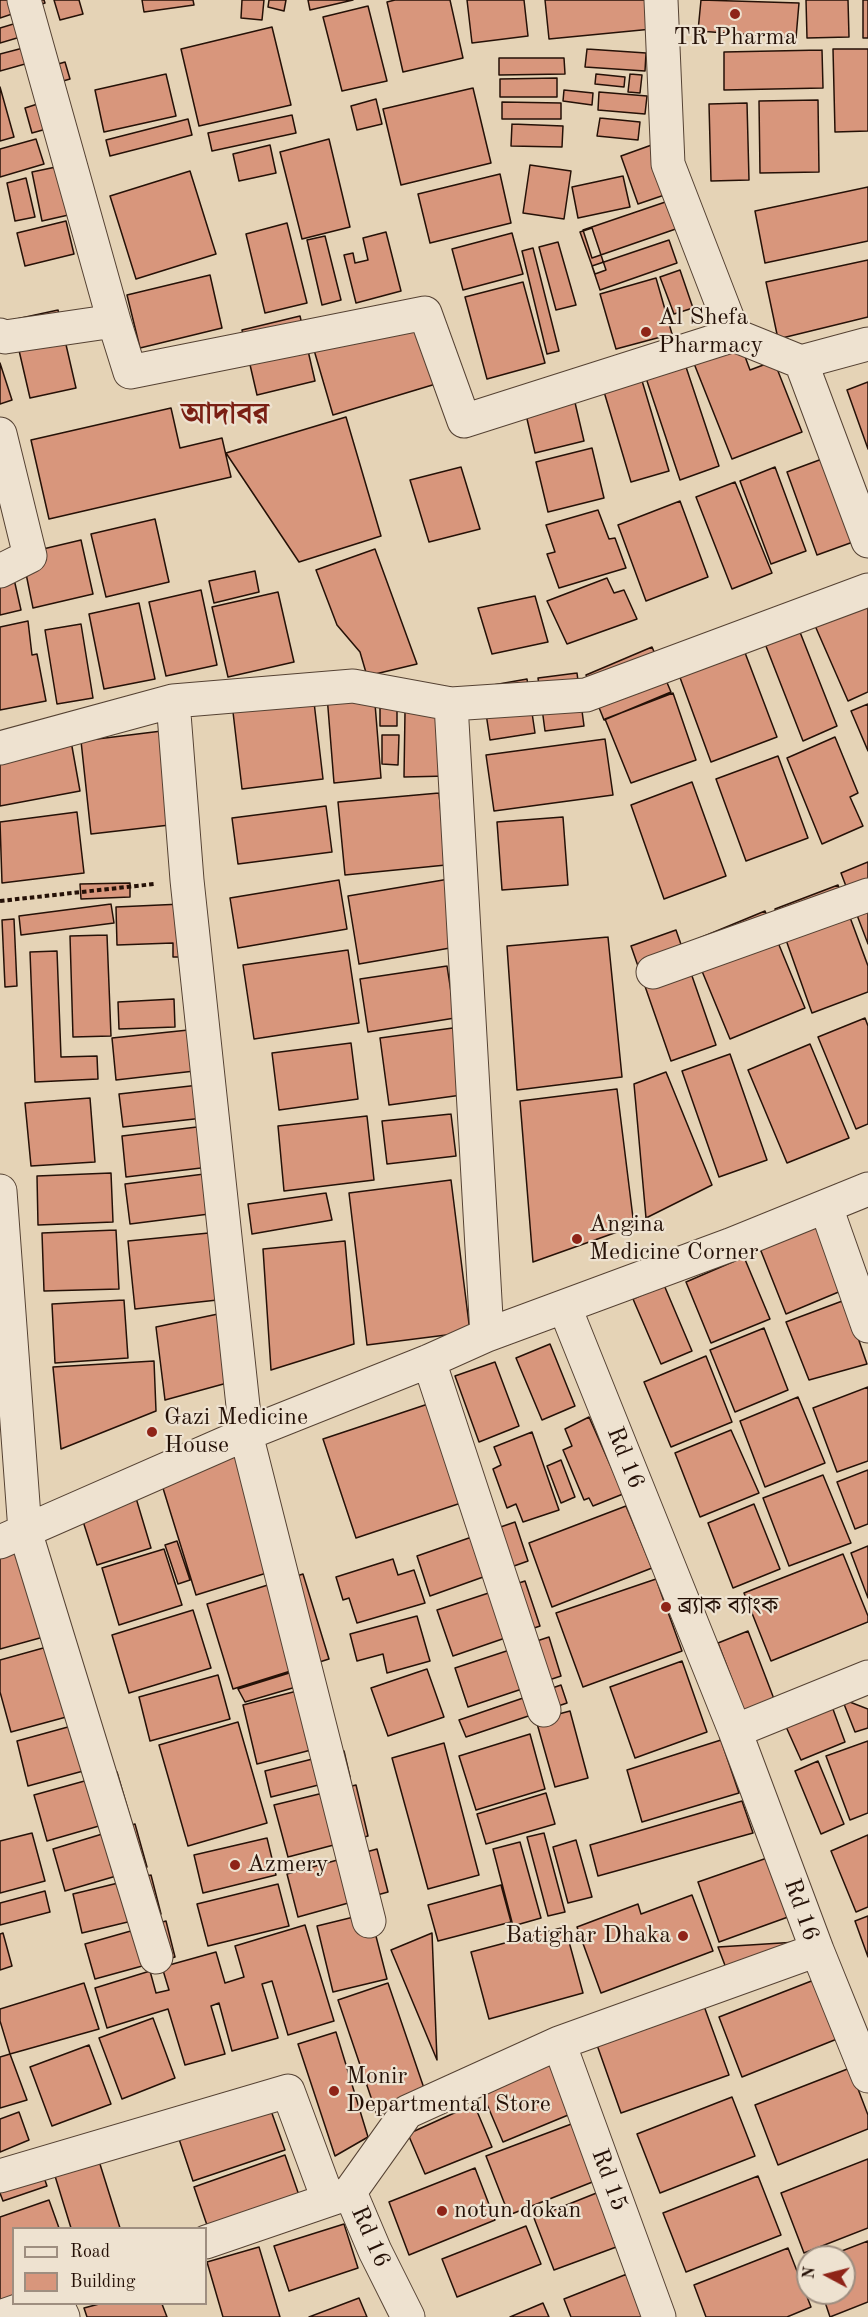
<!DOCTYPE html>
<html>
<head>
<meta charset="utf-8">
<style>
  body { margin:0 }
  #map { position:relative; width:868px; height:2317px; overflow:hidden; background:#e5d3b6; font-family:"Old Standard TT",serif }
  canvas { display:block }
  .legend { position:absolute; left:12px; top:2227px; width:195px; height:78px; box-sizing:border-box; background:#eee2d0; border:2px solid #9e8e80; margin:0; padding:8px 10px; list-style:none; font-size:18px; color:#251107 }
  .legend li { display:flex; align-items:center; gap:12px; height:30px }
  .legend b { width:30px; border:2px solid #9e8e80 }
  .north { position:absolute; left:796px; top:2245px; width:60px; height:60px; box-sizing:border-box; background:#eee2d0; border:2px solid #9e8e80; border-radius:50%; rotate:277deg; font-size:16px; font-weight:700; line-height:24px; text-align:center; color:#251107 }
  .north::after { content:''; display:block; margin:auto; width:21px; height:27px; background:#8f2418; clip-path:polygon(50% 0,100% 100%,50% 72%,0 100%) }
</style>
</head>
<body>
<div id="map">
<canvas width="868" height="2317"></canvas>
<ul class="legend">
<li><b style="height:8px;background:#eee2d0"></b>Road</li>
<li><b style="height:16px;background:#d8967c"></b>Building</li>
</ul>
<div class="north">N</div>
</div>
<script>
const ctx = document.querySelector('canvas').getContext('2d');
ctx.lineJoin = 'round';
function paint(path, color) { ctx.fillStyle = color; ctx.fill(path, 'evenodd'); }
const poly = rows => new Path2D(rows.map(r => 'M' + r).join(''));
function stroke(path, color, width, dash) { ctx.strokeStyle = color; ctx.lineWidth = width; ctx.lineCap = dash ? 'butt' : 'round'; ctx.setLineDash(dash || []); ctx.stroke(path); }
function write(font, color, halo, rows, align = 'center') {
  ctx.font = font + ' "Old Standard TT","Noto Serif Bengali",serif'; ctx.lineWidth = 4.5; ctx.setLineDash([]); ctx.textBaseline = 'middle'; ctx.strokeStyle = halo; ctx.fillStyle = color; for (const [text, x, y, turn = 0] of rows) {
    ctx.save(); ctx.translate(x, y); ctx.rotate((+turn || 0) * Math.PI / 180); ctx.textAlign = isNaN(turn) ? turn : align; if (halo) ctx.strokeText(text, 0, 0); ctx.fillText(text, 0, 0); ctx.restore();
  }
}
const building = poly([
  [0,0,44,0,45,3,0,18,0,0],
  [54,0,79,0,83,14,60,20,54,0],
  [142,0,193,0,194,5,144,12,142,0],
  [242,0,264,0,262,20,241,18,242,0],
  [269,0,286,0,284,11,268,7,269,0],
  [308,0,353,0,310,10,308,0],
  [395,0,450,0,463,58,403,72,387,2,395,0],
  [467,0,524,0,528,36,472,43,467,0],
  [545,0,650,0,652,29,549,39,545,0],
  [701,0,799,3,796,38,698,31,701,0],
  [806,0,848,0,849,37,807,38,806,0],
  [863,0,868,0,868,38,863,38,863,0],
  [368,6,387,81,342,91,323,17,368,6],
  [40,16,44,30,0,43,0,28,40,16],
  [272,27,291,105,199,126,181,49,272,27],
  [46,42,50,57,0,71,0,54,46,42],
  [587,49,646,53,645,71,585,67,587,49],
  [833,49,868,49,868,131,835,132,833,49],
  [822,50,823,88,724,90,724,52,822,50],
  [499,58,564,58,565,74,499,75,499,58],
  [65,62,70,79,39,88,34,71,65,62],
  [166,74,176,116,104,132,95,90,166,74],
  [596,74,625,77,624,87,595,84,596,74],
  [630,74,642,75,640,93,628,92,630,74],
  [557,78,557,97,500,97,500,79,557,78],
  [0,87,14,137,0,141,0,87],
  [473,88,491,163,401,185,383,109,473,88],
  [564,90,593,93,592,105,563,101,564,90],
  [599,92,647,96,645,114,598,110,599,92],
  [376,99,382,124,357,130,351,106,376,99],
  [50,100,57,126,32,133,25,108,50,100],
  [818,100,819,172,760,173,759,101,818,100],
  [502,102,561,103,561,119,502,119,502,102],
  [747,103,749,180,711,181,709,104,747,103],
  [292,115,296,133,212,151,208,133,292,115],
  [600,118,640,122,638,140,597,136,600,118],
  [188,119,192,135,110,156,106,140,188,119],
  [512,124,563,126,562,147,511,146,512,124],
  [671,138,688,187,638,204,621,156,671,138],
  [36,139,44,164,0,177,0,149,36,139],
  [329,139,350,227,302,239,280,152,329,139],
  [270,145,276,173,239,181,233,154,270,145],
  [75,163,86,211,42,221,32,172,75,163],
  [530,165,571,171,564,219,523,213,530,165],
  [190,171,216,254,136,279,110,196,190,171],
  [500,174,511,223,430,243,418,194,500,174],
  [623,176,630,207,578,218,572,187,623,176],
  [26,178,35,217,15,221,7,183,26,178],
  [868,187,868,241,765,263,755,211,868,187],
  [683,196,693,223,592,258,583,230,683,196],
  [66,221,74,254,25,266,17,233,66,221],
  [287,223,307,303,265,313,246,234,287,223],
  [592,228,606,270,595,274,580,232,592,228],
  [386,232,401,291,356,303,344,255,353,253,355,263,368,260,363,238,386,232],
  [512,233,523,274,463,290,452,249,512,233],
  [325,236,341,300,322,305,307,240,325,236],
  [669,240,677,263,600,290,592,266,669,240],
  [558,242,576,305,556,310,539,247,558,242],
  [533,248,559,351,547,354,522,251,533,248],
  [868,260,868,317,778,339,766,282,868,260],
  [680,270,693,308,674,314,660,277,680,270],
  [210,275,222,328,140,348,127,295,210,275],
  [656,278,672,334,616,349,600,294,656,278],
  [523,282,545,363,487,379,465,297,523,282],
  [58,310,76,388,30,398,12,320,58,310],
  [300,316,315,381,257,395,242,330,300,316],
  [421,318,439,383,333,415,314,350,421,318],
  [740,343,750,370,774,361,802,432,732,459,693,361,740,343],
  [684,361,719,466,680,480,645,375,684,361],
  [0,363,12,400,0,404,0,363],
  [637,364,669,471,631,482,599,375,637,364],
  [569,377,584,441,535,453,520,389,569,377],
  [868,382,868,449,847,390,868,382],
  [171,408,180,448,222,438,231,477,49,519,31,440,171,408],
  [346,417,381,536,299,562,226,453,346,417],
  [592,448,604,498,548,512,536,462,592,448],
  [822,459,853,542,817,555,787,472,822,459],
  [461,467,480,529,429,542,410,480,461,467],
  [775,467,806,551,771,564,740,481,775,467],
  [735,482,772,573,732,589,696,497,735,482],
  [680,501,708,577,646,601,618,525,680,501],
  [598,510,609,539,615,538,626,568,559,588,547,554,555,552,546,525,598,510],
  [155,519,169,582,106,597,91,534,155,519],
  [81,540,93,594,33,608,22,554,81,540],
  [375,549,417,664,367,676,360,652,337,625,316,570,375,549],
  [9,557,21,610,0,615,0,559,9,557],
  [255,571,259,592,214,603,209,581,255,571],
  [607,578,614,593,624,590,637,619,567,644,547,601,607,578],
  [868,587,868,692,848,701,809,612,868,587],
  [201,590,217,665,166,676,149,602,201,590],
  [278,592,294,662,228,677,212,607,278,592],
  [535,596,548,642,492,654,478,608,535,596],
  [139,603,155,679,104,689,89,614,139,603],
  [28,621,32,655,37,654,46,701,0,710,0,627,28,621],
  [796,622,837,726,803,741,762,636,796,622],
  [81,624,93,698,57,704,45,630,81,624],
  [736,629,777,737,711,762,671,653,736,629],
  [652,647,671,692,604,720,586,675,652,647],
  [577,673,584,726,545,731,538,678,577,673],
  [373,679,381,778,334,783,326,683,373,679],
  [527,679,535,733,490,740,482,687,527,679],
  [673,693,696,760,631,783,605,719,673,693],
  [380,697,397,697,397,726,380,726,380,697],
  [314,702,323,779,242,789,233,712,314,702],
  [868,704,868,751,851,711,868,704],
  [405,712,445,713,448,776,404,777,405,712],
  [186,728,196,822,91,834,81,741,186,728],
  [69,730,80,791,0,806,0,743,69,730],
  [382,735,399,735,398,765,382,764,382,735],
  [835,737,858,793,850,797,863,826,822,844,787,758,835,737],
  [605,739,613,795,494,811,486,755,605,739],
  [778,756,808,838,746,861,716,779,778,756],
  [692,782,726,876,664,899,631,805,692,782],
  [439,793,446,865,345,875,338,802,439,793],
  [326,806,332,852,238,864,232,818,326,806],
  [77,812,84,873,2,883,0,822,77,812],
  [563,817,568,885,502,890,497,822,563,817],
  [868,862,868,944,841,873,868,862],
  [455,878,467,945,359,964,348,896,455,878],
  [339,880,347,929,238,948,230,898,339,880],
  [130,883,130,897,81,899,80,884,130,883],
  [838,885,868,966,868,992,812,1013,775,909,838,885],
  [204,903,206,957,173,957,173,943,117,945,116,907,204,903],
  [111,904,114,923,21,935,19,916,111,904],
  [765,911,805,1008,730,1039,690,942,765,911],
  [14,919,17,986,5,987,2,920,14,919],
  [676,930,716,1045,671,1061,631,946,676,930],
  [107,935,111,1036,73,1037,70,936,107,935],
  [608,937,622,1077,517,1090,507,946,608,937],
  [348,950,359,1023,254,1039,243,965,348,950],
  [57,951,61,1057,97,1056,98,1079,35,1082,30,952,57,951],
  [447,966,455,1018,368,1032,360,979,447,966],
  [174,999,175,1027,119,1029,118,1002,174,999],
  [865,1018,868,1026,868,1124,856,1129,818,1037,865,1018],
  [217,1027,221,1068,116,1080,112,1038,217,1027],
  [460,1027,469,1094,389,1105,380,1038,460,1027],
  [351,1043,358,1099,279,1110,272,1053,351,1043],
  [810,1044,849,1138,787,1163,748,1070,810,1044],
  [730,1054,767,1160,719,1177,682,1071,730,1054],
  [666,1072,712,1185,646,1218,634,1084,666,1072],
  [217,1083,221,1116,123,1127,119,1094,217,1083],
  [617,1089,634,1226,533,1262,520,1101,617,1089],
  [90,1098,95,1162,31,1166,25,1103,90,1098],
  [451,1114,456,1156,387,1164,382,1121,451,1114],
  [367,1116,374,1180,284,1191,278,1126,367,1116],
  [222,1124,226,1165,126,1177,122,1136,222,1124],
  [228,1171,233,1211,130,1224,125,1184,228,1171],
  [111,1173,113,1222,38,1225,37,1176,111,1173],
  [451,1180,470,1332,367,1345,349,1193,451,1180],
  [326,1193,332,1220,252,1234,248,1204,326,1193],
  [817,1225,841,1291,786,1314,759,1246,817,1225],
  [116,1230,119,1289,44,1291,42,1233,116,1230],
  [239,1230,245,1297,135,1309,128,1241,239,1230],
  [345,1241,354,1344,271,1370,263,1249,345,1241],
  [744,1257,770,1319,711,1343,686,1282,744,1257],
  [664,1285,692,1351,661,1364,633,1299,664,1285],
  [124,1300,128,1358,55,1363,52,1304,124,1300],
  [845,1300,867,1364,809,1380,786,1322,845,1300],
  [237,1310,249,1377,165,1400,156,1327,237,1310],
  [764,1328,788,1390,735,1412,710,1350,764,1328],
  [550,1344,575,1406,542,1420,516,1358,550,1344],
  [706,1356,732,1422,671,1447,644,1382,706,1356],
  [154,1361,156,1411,61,1449,53,1367,154,1361],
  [495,1362,519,1426,479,1442,455,1376,495,1362],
  [868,1387,868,1461,837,1472,813,1408,868,1387],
  [449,1397,482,1496,356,1538,323,1439,449,1397],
  [798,1397,825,1463,765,1487,740,1421,798,1397],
  [589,1417,623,1494,593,1506,589,1498,584,1500,563,1450,572,1446,565,1429,589,1417],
  [731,1430,759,1493,700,1517,675,1453,731,1430],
  [532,1432,559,1510,523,1522,516,1504,507,1508,493,1469,501,1465,494,1447,532,1432],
  [252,1443,289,1566,196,1595,158,1472,252,1443],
  [561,1460,575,1497,561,1503,547,1466,561,1460],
  [868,1470,868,1524,855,1529,837,1482,868,1470],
  [823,1475,851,1543,789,1566,763,1498,823,1475],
  [136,1498,151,1548,97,1565,81,1515,136,1498],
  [754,1504,780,1569,733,1588,708,1523,754,1504],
  [626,1506,652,1568,552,1607,529,1543,626,1506],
  [515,1522,528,1561,430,1596,417,1556,515,1522],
  [39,1538,65,1631,0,1649,0,1549,39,1538],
  [177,1541,190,1580,178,1584,165,1545,177,1541],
  [868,1546,868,1598,851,1553,868,1546],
  [164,1549,182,1605,119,1625,102,1568,164,1549],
  [843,1554,868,1616,868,1622,771,1661,744,1593,843,1554],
  [393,1559,398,1575,414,1570,425,1603,357,1623,349,1598,343,1600,336,1577,393,1559],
  [303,1574,329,1659,233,1689,207,1604,303,1574],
  [656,1579,682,1651,583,1687,556,1613,656,1579],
  [525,1581,540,1626,453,1656,437,1610,525,1581],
  [193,1610,211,1668,129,1693,112,1635,193,1610],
  [417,1616,430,1661,387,1673,383,1654,357,1661,350,1634,417,1616],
  [748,1631,774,1699,744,1711,718,1643,748,1631],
  [549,1637,561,1676,468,1707,455,1668,549,1637],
  [72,1640,92,1710,11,1732,0,1692,0,1660,72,1640],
  [682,1661,707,1732,635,1758,610,1687,682,1661],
  [302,1669,306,1684,245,1702,238,1689,302,1669],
  [427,1669,444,1717,388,1736,371,1688,427,1669],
  [218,1675,230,1719,150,1741,139,1697,218,1675],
  [324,1684,338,1743,257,1764,243,1705,324,1684],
  [561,1685,567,1703,466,1737,459,1720,561,1685],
  [842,1699,868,1709,868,1728,855,1732,842,1699],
  [830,1701,845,1742,801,1760,783,1720,830,1701],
  [570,1711,588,1778,555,1787,536,1720,570,1711],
  [97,1719,109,1764,28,1786,17,1741,97,1719],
  [238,1722,267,1823,188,1846,159,1745,238,1722],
  [530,1734,545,1789,476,1810,459,1756,530,1734],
  [721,1740,739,1793,642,1822,627,1770,721,1740],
  [868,1741,868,1813,850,1820,826,1756,868,1741],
  [444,1743,479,1875,428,1889,392,1758,444,1743],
  [344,1751,350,1777,271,1797,265,1771,344,1751],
  [818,1761,844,1824,821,1834,795,1771,818,1761],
  [117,1772,130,1817,47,1841,34,1795,117,1772],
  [356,1785,368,1836,288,1857,274,1805,356,1785],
  [546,1793,555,1824,486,1844,477,1814,546,1793],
  [742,1801,753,1833,598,1876,590,1845,742,1801],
  [135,1824,147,1867,65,1891,53,1849,135,1824],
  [32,1833,45,1881,0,1893,0,1841,32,1833],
  [544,1833,565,1912,548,1916,527,1837,544,1833],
  [868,1835,868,1907,856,1912,831,1851,868,1835],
  [267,1838,276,1875,203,1893,194,1855,267,1838],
  [576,1840,592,1897,568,1903,553,1847,576,1840],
  [520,1842,541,1918,513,1926,493,1849,520,1842],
  [377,1849,388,1892,298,1917,287,1874,377,1849],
  [767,1858,788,1917,719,1942,698,1882,767,1858],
  [151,1875,161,1914,82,1933,73,1894,151,1875],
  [278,1884,289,1926,208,1946,197,1904,278,1884],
  [501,1885,511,1922,438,1941,428,1905,501,1885],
  [45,1891,50,1912,0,1925,0,1903,45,1891],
  [692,1895,713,1951,601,1993,577,1927,638,1904,641,1914,692,1895],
  [370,1913,387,1979,333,1992,317,1926,370,1913],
  [868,1916,868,1957,855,1921,868,1916],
  [166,1921,175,1957,95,1979,85,1944,166,1921],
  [305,1925,334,2021,288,2035,272,1981,262,1984,278,2038,232,2051,219,2003,211,2006,225,2054,185,2065,168,2009,107,2028,95,1988,150,1971,156,1993,169,1990,162,1967,216,1952,225,1983,244,1977,235,1946,305,1925],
  [565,1927,583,1993,489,2019,471,1952,565,1927],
  [3,1933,12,1966,0,1970,0,1934,3,1933],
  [432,1933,437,2060,391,1950,432,1933],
  [797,1942,726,1968,718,1947,797,1942],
  [814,1980,837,2039,742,2077,719,2017,814,1980],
  [84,1983,99,2029,10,2054,0,2021,0,2009,84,1983],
  [388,1983,427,2097,377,2115,338,2000,388,1983],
  [704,2006,729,2075,621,2113,597,2045,704,2006],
  [153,2018,175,2078,122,2099,99,2038,153,2018],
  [336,2032,368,2137,335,2156,298,2044,336,2032],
  [89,2045,111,2104,52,2126,30,2067,89,2045],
  [10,2054,27,2100,0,2108,0,2057,10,2054],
  [553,2059,573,2113,503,2142,480,2088,553,2059],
  [850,2068,868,2115,868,2129,778,2165,755,2105,850,2068],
  [732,2097,755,2156,660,2193,637,2134,732,2097],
  [474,2104,492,2147,425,2174,408,2134,474,2104],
  [269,2105,285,2150,193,2181,178,2136,269,2105],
  [19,2112,29,2140,0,2152,0,2119,19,2112],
  [574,2123,595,2181,509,2215,486,2156,574,2123],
  [285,2155,301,2201,209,2231,194,2187,285,2155],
  [868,2159,868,2228,804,2253,781,2193,868,2159],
  [99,2161,120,2228,71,2228,55,2176,99,2161],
  [40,2166,47,2186,3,2201,0,2193,0,2180,40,2166],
  [475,2168,495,2220,409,2255,389,2202,475,2168],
  [758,2176,781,2235,686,2272,663,2213,758,2176],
  [599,2192,619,2246,554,2270,534,2218,599,2192],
  [49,2200,59,2228,14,2228,14,2298,0,2302,0,2217,49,2200],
  [344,2224,358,2268,289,2291,274,2246,344,2224],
  [526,2226,541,2264,457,2297,442,2259,526,2226],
  [868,2241,868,2302,830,2317,822,2293,844,2293,844,2257,826,2257,868,2241],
  [259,2247,280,2317,223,2317,207,2262,259,2247],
  [788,2248,811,2307,787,2317,706,2317,694,2285,788,2248],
  [627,2274,644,2317,571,2317,564,2299,627,2274],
  [359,2298,367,2317,309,2317,359,2298],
  [543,2303,549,2317,510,2317,543,2303],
  [99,2304,162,2304,167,2317,87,2317,84,2308,99,2304]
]);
const path = poly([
  [0,901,154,884]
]);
const minor = poly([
  [24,0,114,321],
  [661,0,668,164,734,335,801,362,868,541],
  [0,335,5,337,114,321,130,372,425,313,464,421,734,335],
  [801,362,868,344],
  [0,434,30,556,0,571],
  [173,701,187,880,246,1434,369,1921],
  [451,704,487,1335],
  [0,748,173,701,353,686,451,704,586,695,868,590],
  [653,972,868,895],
  [0,1191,25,1531,156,1957],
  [826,1207,868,1326],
  [429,1361,544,1710],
  [0,1542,246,1434,429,1361,487,1335,730,1245,868,1189],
  [735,1731,868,1677],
  [817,1950,868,2076],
  [559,2043,659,2317],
  [0,2176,288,2091,328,2199],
  [206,2242,349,2193],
  [57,2304,63,2317],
  [0,2317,37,2304],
  [408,2317,375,2251,350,2192,407,2112,559,2043,817,1950,735,1731,565,1308]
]);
const markers = [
  [735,14,6,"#8f2418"],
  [646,332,6,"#8f2418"],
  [577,1239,6,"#8f2418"],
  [152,1432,6,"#8f2418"],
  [666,1607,6,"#8f2418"],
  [235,1865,6,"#8f2418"],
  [683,1936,6,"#8f2418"],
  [334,2091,6,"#8f2418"],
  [442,2211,6,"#8f2418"]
];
const poiNames = [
  ["TR Pharma",735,38,"center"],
  ["Al Shefa",658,318],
  ["Pharmacy",658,346],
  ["Angina",589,1225],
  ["Medicine Corner",589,1253],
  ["Gazi Medicine",164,1418],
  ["House",164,1446],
  ["ব্র্যাক ব্যাংক",678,1607],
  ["Azmery",247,1865],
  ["Batighar Dhaka",671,1936,"right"],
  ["Monir",346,2077],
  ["Departmental Store",346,2105],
  ["notun dokan",454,2211]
];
const streetNames = [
  ["Rd 16",625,1458,68],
  ["Rd 16",801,1910,71],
  ["Rd 15",609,2180,70],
  ["Rd 16",370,2237,66]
];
const districtNames = [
  ["আদাবর",225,415]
];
paint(building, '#d8967c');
stroke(building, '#251107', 1.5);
stroke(minor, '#554233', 35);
stroke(path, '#251107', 4, [4.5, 3]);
stroke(minor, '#eee2d0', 33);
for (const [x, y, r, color] of markers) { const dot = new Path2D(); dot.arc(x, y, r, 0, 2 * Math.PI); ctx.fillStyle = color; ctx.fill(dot); stroke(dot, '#eee2d0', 2); }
write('24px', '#251107', '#eee2d0', poiNames, 'left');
write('24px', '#251107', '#eee2d0', streetNames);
write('bold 30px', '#7a1f14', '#eee2d0', districtNames);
</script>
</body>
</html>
